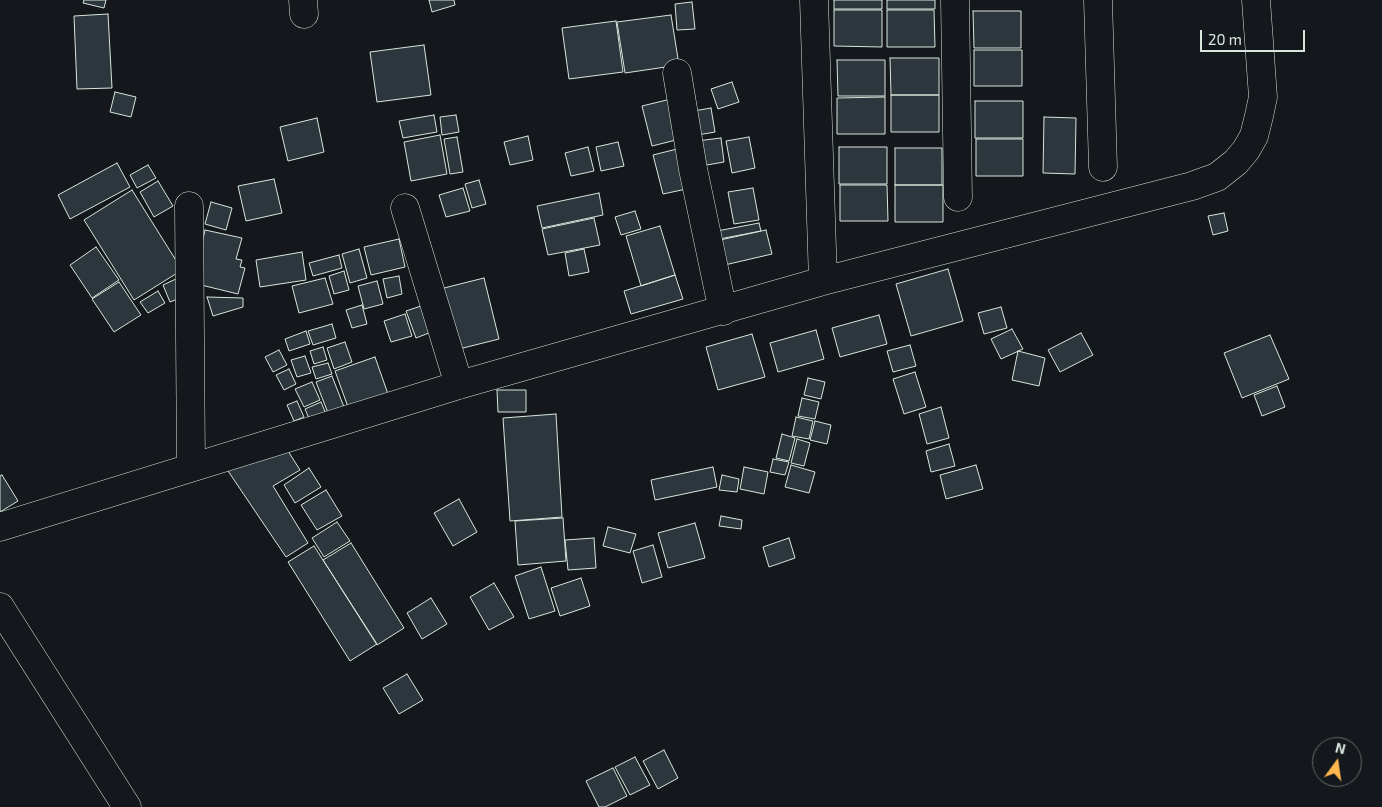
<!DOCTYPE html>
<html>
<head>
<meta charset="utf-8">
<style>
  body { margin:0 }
  #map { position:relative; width:1382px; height:807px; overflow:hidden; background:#14181c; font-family:"Exo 2",sans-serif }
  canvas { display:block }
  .north { position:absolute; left:1312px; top:737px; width:50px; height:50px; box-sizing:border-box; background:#14181c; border:1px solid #626a69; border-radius:50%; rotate:14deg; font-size:14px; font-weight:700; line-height:20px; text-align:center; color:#d8e6dc }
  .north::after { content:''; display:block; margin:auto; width:18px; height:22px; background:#ffb74d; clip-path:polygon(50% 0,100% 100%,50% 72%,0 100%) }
  .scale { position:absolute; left:1200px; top:30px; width:105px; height:22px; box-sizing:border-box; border:2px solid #d8e6dc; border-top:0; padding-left:6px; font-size:15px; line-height:18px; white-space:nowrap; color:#d8e6dc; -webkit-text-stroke:4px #14181c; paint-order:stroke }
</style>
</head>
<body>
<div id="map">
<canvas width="1382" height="807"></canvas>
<div class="north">N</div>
<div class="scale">20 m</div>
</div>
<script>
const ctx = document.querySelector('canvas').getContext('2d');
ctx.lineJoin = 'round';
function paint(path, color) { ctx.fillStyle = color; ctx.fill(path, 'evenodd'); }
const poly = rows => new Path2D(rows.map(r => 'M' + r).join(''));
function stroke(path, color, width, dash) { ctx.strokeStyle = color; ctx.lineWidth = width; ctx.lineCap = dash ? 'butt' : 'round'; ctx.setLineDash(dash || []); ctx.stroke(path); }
const building = poly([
  [84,0,106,0,104,8,83,3,84,0],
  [429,0,454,0,455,5,432,12,429,0],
  [834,0,882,0,882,9,834,9,834,0],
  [887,0,935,0,935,9,887,9,887,0],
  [692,2,695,29,677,30,675,4,692,2],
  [834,10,882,10,882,47,834,46,834,10],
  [887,10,934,10,935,47,887,47,887,10],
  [973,11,1021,11,1021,48,974,48,973,11],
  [108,14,112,88,77,89,74,16,108,14],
  [671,15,679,65,625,73,617,22,671,15],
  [616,21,623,72,569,79,562,28,616,21],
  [424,45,431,95,377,102,370,52,424,45],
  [974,50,1022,50,1022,86,974,86,974,50],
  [890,58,939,58,939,95,891,95,890,58],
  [837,60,885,60,885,96,838,96,837,60],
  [732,82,739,102,718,109,711,89,732,82],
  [115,92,136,97,131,117,110,112,115,92],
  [891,95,939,95,939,132,891,132,891,95],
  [885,97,885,134,837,134,837,98,885,97],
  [671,99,680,139,652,146,642,106,671,99],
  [975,101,1023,101,1023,138,975,138,975,101],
  [711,108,715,132,692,136,688,112,711,108],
  [434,115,437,132,403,138,399,121,434,115],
  [456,115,459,132,442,135,440,117,456,115],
  [1044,117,1076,118,1075,174,1043,173,1044,117],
  [317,118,324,152,288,161,280,127,317,118],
  [440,135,447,174,411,181,404,142,440,135],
  [528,136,533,160,510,165,504,142,528,136],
  [457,137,463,172,450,174,444,139,457,137],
  [749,137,755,168,732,173,726,141,749,137],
  [721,138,724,162,701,166,697,141,721,138],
  [976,139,1023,139,1023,176,976,176,976,139],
  [618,142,624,166,601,171,596,147,618,142],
  [588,147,594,171,571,176,565,153,588,147],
  [839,147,887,147,887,184,839,184,839,147],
  [681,148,691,188,663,194,653,155,681,148],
  [895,148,942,148,942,185,895,185,895,148],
  [117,163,130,187,70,219,58,195,117,163],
  [148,165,156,178,137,188,130,175,148,165],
  [274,179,282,213,246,221,238,186,274,179],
  [479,180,486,204,472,208,465,184,479,180],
  [158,181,173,206,154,217,140,192,158,181],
  [840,185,887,185,888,221,840,221,840,185],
  [895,185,943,185,943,222,895,222,895,185],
  [463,188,470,211,446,217,439,195,463,188],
  [753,188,759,220,734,224,728,192,753,188],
  [132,190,182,270,134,300,84,220,132,190],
  [599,193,603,215,542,228,537,206,599,193],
  [211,202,232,208,226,230,205,224,211,202],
  [635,211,641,229,621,235,615,217,635,211],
  [1224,213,1228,231,1213,235,1208,216,1224,213],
  [594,218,600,245,548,255,542,229,594,218],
  [759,223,761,231,714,240,712,232,759,223],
  [660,226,675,275,641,286,626,236,660,226],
  [205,230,242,238,236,259,242,260,240,267,245,268,238,294,193,283,205,230],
  [766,230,772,254,716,267,711,242,766,230],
  [399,239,405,267,371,275,364,247,399,239],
  [96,247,119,280,92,298,70,265,96,247],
  [359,249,367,278,350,283,342,254,359,249],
  [584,249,589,272,569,276,565,253,584,249],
  [302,252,306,280,260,287,256,260,302,252],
  [339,255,342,268,313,276,309,263,339,255],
  [948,269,963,321,911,336,896,284,948,269],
  [344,271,349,290,334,294,329,276,344,271],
  [675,275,683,299,631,314,624,291,675,275],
  [399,276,402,294,387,298,383,279,399,276],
  [178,278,185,296,170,302,163,285,178,278],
  [325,278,333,304,299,313,292,286,325,278],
  [484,278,499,339,455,350,440,289,484,278],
  [377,281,383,304,364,309,358,286,377,281],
  [119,282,141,315,114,332,92,299,119,282],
  [158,291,165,303,148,313,140,302,158,291],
  [207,297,243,298,243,307,213,316,207,297],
  [362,305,367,324,352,328,346,310,362,305],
  [424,305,434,331,416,338,406,311,424,305],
  [1001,307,1007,328,984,334,978,313,1001,307],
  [405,314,412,336,391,342,384,321,405,314],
  [879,315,887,344,840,357,832,328,879,315],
  [332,324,336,338,313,345,308,331,332,324],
  [1012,329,1023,349,1001,359,991,339,1012,329],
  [816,330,824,359,778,372,770,343,816,330],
  [306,331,310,344,289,351,285,339,306,331],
  [1081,333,1093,355,1060,372,1048,350,1081,333],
  [752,334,765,377,718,390,706,347,752,334],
  [1270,335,1289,379,1242,398,1224,353,1270,335],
  [345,342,352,362,334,369,327,348,345,342],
  [910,345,916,366,893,372,887,351,910,345],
  [323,347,327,360,314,364,310,351,323,347],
  [279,350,287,365,273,372,265,357,279,350],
  [1018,351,1045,358,1039,386,1012,380,1018,351],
  [305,356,311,373,297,377,291,360,305,356],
  [375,357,388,394,348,407,335,371,375,357],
  [328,363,332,374,316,379,312,367,328,363],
  [289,369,296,384,284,390,276,375,289,369],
  [915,372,926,407,904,414,893,379,915,372],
  [332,376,344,407,328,413,316,382,332,376],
  [808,378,825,382,821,399,804,395,808,378],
  [312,382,320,400,304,407,295,389,312,382],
  [1277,386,1285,407,1262,416,1254,395,1277,386],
  [497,390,526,390,526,412,498,412,497,390],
  [802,398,819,402,815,419,798,416,802,398],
  [297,401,304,417,294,421,287,405,297,401],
  [321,402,326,414,310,421,305,409,321,402],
  [941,407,949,438,927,444,919,414,941,407],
  [556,414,562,517,510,521,503,418,556,414],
  [796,417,813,421,809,439,792,436,796,417],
  [815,421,831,425,827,444,810,440,815,421],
  [782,434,795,438,789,461,776,458,782,434],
  [797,439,810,443,804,466,791,463,797,439],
  [283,443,300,470,273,486,308,543,286,557,224,465,283,443],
  [949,444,955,466,931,472,926,451,949,444],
  [773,459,789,462,785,475,770,472,773,459],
  [791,465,815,472,809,493,785,487,791,465],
  [976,465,983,489,946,499,940,475,976,465],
  [713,467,717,487,655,500,651,480,713,467],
  [744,467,768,472,764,494,740,489,744,467],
  [309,468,321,487,295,503,284,485,309,468],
  [2,475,18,501,0,512,0,476,2,475],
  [722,475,739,479,737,492,719,490,722,475],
  [326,490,342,516,317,530,301,505,326,490],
  [459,499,477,532,453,546,434,513,459,499],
  [721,516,742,520,741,529,719,526,721,516],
  [563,518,566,561,518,565,515,521,563,518],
  [337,522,350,541,324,557,312,538,337,522],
  [695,523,705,558,668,568,658,533,695,523],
  [608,527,636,534,630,553,603,546,608,527],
  [594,538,596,568,568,570,565,540,594,538],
  [789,538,795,558,769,567,763,547,789,538],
  [351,543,404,628,377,645,323,560,351,543],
  [653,545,662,577,642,583,633,551,653,545],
  [314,546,377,644,350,661,288,562,314,546],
  [541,567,555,611,529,619,515,576,541,567],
  [581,578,590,606,560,616,551,588,581,578],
  [494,583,514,617,489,630,470,597,494,583],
  [431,598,447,624,422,639,407,613,431,598],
  [407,674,423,700,399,714,383,688,407,674],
  [664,750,678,778,658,789,643,761,664,750],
  [635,757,650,785,630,795,615,767,635,757],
  [613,768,627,796,605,807,599,807,586,781,613,768]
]);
const minor = poly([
  [303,0,304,14],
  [814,0,823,281],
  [955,0,958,197],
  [1098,0,1103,167],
  [677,73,693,169,723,311],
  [189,206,191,467],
  [405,208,459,385],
  [0,527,459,385,823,281,1192,186,1217,177,1236,162,1246,150,1254,136,1259,116,1263,97,1256,0]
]);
const major = poly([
  [0,607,127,807]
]);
paint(building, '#2c363c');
stroke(building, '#d8e6dc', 1);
stroke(minor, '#d8e6dc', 29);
stroke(major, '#d8e6dc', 29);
stroke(minor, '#14181c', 28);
stroke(major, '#14181c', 28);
</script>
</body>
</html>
